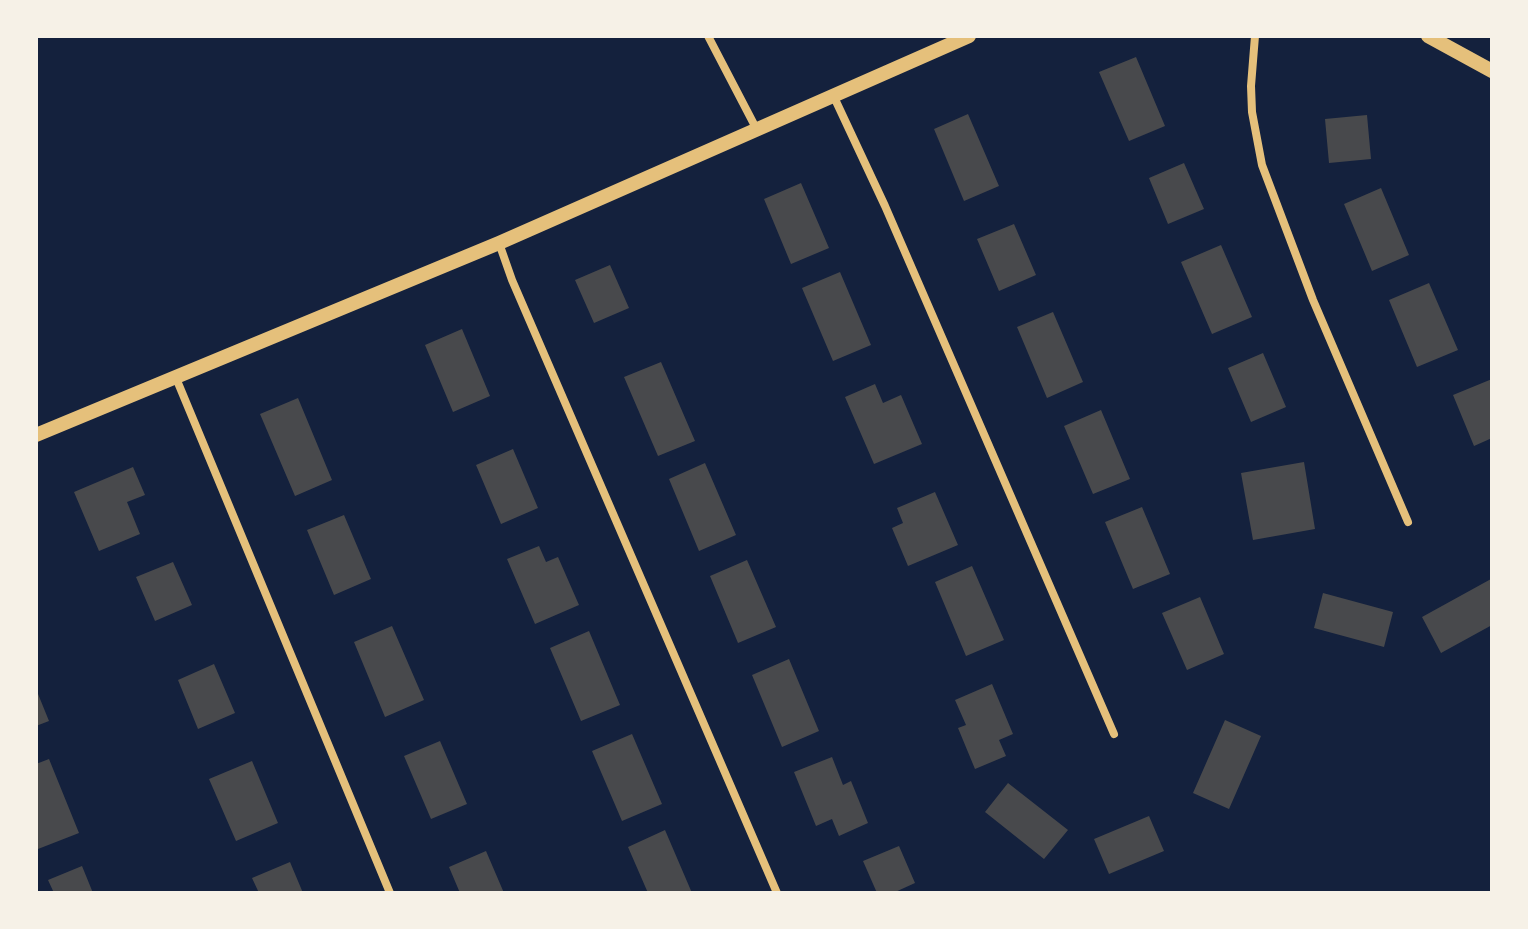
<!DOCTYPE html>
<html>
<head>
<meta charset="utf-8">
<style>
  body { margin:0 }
  #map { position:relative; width:1528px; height:929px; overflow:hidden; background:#14213d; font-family:"Space Grotesk",sans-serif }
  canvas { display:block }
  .frame { position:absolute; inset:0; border:38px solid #f6f1e7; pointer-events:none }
</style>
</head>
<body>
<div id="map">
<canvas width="1528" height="929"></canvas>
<div class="frame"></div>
</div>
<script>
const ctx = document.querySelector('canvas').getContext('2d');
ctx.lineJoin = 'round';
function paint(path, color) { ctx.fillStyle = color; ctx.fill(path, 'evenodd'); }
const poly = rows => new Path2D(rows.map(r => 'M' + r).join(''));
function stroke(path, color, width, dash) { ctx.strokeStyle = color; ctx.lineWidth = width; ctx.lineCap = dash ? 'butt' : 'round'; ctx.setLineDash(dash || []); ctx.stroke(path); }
const building = poly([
  [1136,57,1165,126,1129,141,1099,72],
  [968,114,999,186,964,201,934,129],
  [1367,115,1371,159,1329,163,1325,119],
  [1184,163,1204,209,1168,224,1149,178],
  [801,183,829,248,791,264,764,199],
  [1381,188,1409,255,1372,271,1344,204],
  [1014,224,1036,275,999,291,977,239],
  [1221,245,1252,317,1212,334,1181,262],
  [610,265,629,308,594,323,575,280],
  [840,272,871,345,833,361,802,288],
  [1429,283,1458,350,1417,367,1389,300],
  [1053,312,1083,382,1047,398,1017,327],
  [462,329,490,396,453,412,425,345],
  [1263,353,1286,407,1251,422,1228,368],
  [661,362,695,441,658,456,624,377],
  [1492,379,1492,438,1474,446,1453,395],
  [875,384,883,403,901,395,922,444,874,464,845,397],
  [298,398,332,480,295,496,260,414],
  [1101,410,1130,479,1093,494,1064,426],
  [513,449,538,508,501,524,476,465],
  [1304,462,1315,529,1253,540,1241,473],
  [705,463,736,535,699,551,669,479],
  [133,467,145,495,127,502,140,534,99,551,74,492],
  [935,492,958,545,908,566,892,528,903,523,897,508],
  [1142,507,1170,574,1133,589,1105,522],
  [344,515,371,579,334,595,307,530],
  [539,546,546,562,558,557,579,605,535,624,507,559],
  [747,560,776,627,738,643,710,576],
  [173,562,192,605,155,621,136,577],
  [972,566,1004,640,966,656,935,582],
  [1491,579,1492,625,1441,653,1422,617],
  [1323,593,1393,612,1384,647,1314,628],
  [1200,597,1224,654,1187,670,1162,613],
  [392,626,424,700,385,717,354,642],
  [589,631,620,705,581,721,550,648],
  [789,659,819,731,782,747,752,675],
  [214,664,235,713,198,729,178,680],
  [992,684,1013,734,999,740,1006,756,975,769,958,728,966,725,955,700],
  [36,689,49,721,36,726],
  [1225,720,1261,736,1229,809,1193,793],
  [632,734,662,804,622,821,592,751],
  [440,741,467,804,431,819,404,756],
  [832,757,843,785,851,781,868,823,839,836,832,819,816,826,794,772],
  [49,759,79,833,38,849,36,844,36,764],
  [252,761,278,823,236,841,209,779],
  [1008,783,1068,830,1044,859,985,812],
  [1149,816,1164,851,1109,874,1094,839],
  [665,830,692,893,648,893,628,847],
  [899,846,915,883,893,893,877,893,863,861],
  [486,851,504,893,460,893,449,867],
  [290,862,303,893,259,893,252,878],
  [82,866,93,893,54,893,48,880]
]);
const minor = poly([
  [708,36,757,130],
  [1255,36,1251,86,1252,112,1262,165,1313,300,1408,522],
  [834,97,885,206,1114,734],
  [499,243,512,280,777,893],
  [176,378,390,893]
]);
const tertiary = poly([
  [1428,36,1492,71],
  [36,435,499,243,969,36]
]);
paint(building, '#48494c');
stroke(minor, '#e5c07b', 8);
stroke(tertiary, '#e5c07b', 14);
</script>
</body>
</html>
